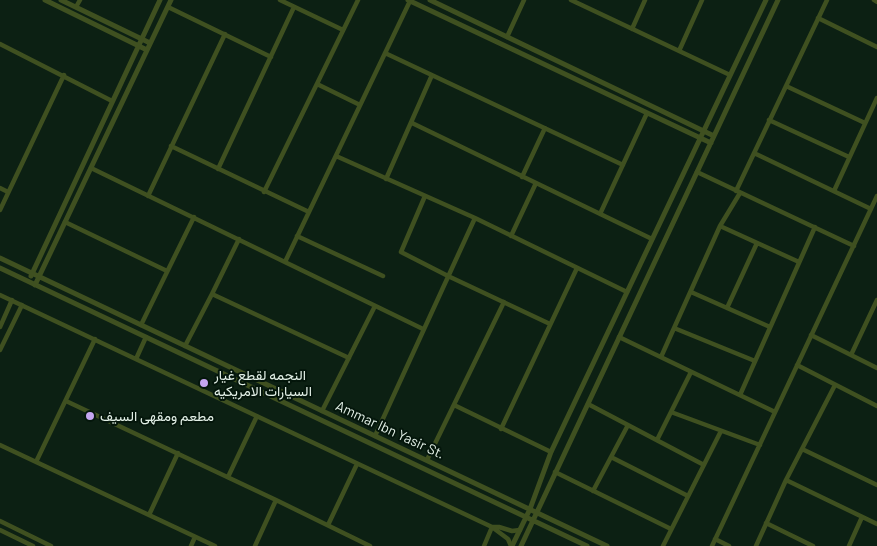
<!DOCTYPE html>
<html>
<head>
<meta charset="utf-8">
<style>
  body { margin:0 }
  canvas { display:block; background:#0c2013 }
</style>
</head>
<body>
<canvas width="877" height="546"></canvas>
<script>
const ctx = document.querySelector('canvas').getContext('2d');
ctx.lineJoin = 'round';
const poly = rows => new Path2D(rows.map(r => 'M' + r).join(''));
function stroke(path, color, width, dash) { ctx.strokeStyle = color; ctx.lineWidth = width; ctx.lineCap = dash ? 'butt' : 'round'; ctx.setLineDash(dash || []); ctx.stroke(path); }
function write(font, color, halo, rows, align = 'center') {
  ctx.font = font + ' Barlow,Vazirmatn,sans-serif'; ctx.lineWidth = 4; ctx.setLineDash([]); ctx.textBaseline = 'middle'; ctx.strokeStyle = halo; ctx.fillStyle = color; for (const [text, x, y, turn = 0] of rows) {
    ctx.save(); ctx.translate(x, y); ctx.rotate((+turn || 0) * Math.PI / 180); ctx.textAlign = isNaN(turn) ? turn : align; if (halo) ctx.strokeText(text, 0, 0); ctx.fillText(text, 0, 0); ctx.restore();
  }
}
const minor = poly([
  [280,0,343,30],
  [571,0,730,75],
  [874,0,877,2],
  [76,7,80,0],
  [168,7,271,57],
  [818,18,877,47],
  [632,29,645,0],
  [507,37,524,0],
  [0,44,112,101],
  [679,51,702,0],
  [385,53,623,165],
  [317,84,360,105],
  [786,86,865,123],
  [769,120,849,157],
  [412,123,652,239],
  [171,146,309,212],
  [754,153,871,209],
  [336,156,475,218,627,292],
  [91,168,423,329],
  [218,169,294,7],
  [697,172,854,246],
  [522,177,545,128],
  [386,179,432,75],
  [0,188,8,192],
  [736,191,827,0],
  [834,191,877,98],
  [264,192,358,0],
  [148,196,225,34],
  [425,196,401,252,448,276,550,324],
  [0,210,64,75],
  [600,214,647,113],
  [65,222,167,271],
  [720,226,740,193],
  [297,236,383,276],
  [511,236,536,183],
  [285,262,410,1],
  [691,292,770,327],
  [212,294,239,239],
  [0,295,492,527,508,539,511,546],
  [727,308,757,243],
  [141,325,194,217],
  [0,327,12,300],
  [674,328,755,361],
  [811,335,877,368],
  [619,337,775,412],
  [185,346,212,294,349,358],
  [0,350,22,305],
  [851,355,877,300],
  [661,357,720,226,799,262],
  [136,359,146,337],
  [797,365,877,406],
  [740,395,815,227],
  [66,401,276,500,370,546],
  [588,404,704,465],
  [454,405,551,452],
  [322,411,375,306],
  [671,412,760,445],
  [501,429,577,268],
  [375,436,475,218],
  [657,440,691,372],
  [0,445,215,546],
  [802,449,877,485],
  [611,457,688,496],
  [427,460,504,302],
  [36,462,95,339],
  [555,472,671,529],
  [228,477,257,416],
  [786,480,877,524],
  [593,491,628,425],
  [149,515,178,453],
  [0,521,51,546],
  [766,523,813,546],
  [328,525,357,464],
  [492,527,499,527,512,531,520,530],
  [0,530,33,546],
  [715,539,729,546],
  [191,546,195,537],
  [255,546,276,500],
  [484,546,492,527],
  [663,546,721,431],
  [712,546,877,196],
  [756,546,786,480,835,385],
  [849,546,862,517]
]);
const tertiary = poly([
  [45,0,147,50],
  [61,0,150,43],
  [408,0,711,143],
  [430,0,714,136],
  [0,258,607,546],
  [0,268,587,546],
  [31,276,160,0],
  [35,285,171,0],
  [512,546,530,509,551,452,766,0],
  [521,546,778,0]
]);
const markers = [
  [204,383,5,"#c5a6f0"],
  [90,416,5,"#c5a6f0"]
];
const poiNames = [
  ["النجمه لقطع غيار",214,375],
  ["السيارات الامريكيه",214,391],
  ["مطعم ومقهى السيف",100,416]
];
const streetNames = [
  ["Ammar Ibn Yasir St.",390,430,25]
];
stroke(minor, '#3f5020', 4.5);
stroke(tertiary, '#3f5020', 5);
for (const [x, y, r, color] of markers) { const dot = new Path2D(); dot.arc(x, y, r, 0, 2 * Math.PI); ctx.fillStyle = color; ctx.fill(dot); stroke(dot, '#04160b', 2); }
write('14px', '#e3f0e7', '#04160b', poiNames, 'left');
write('14px', '#e3f0e7', '#04160b', streetNames);
</script>
</body>
</html>
